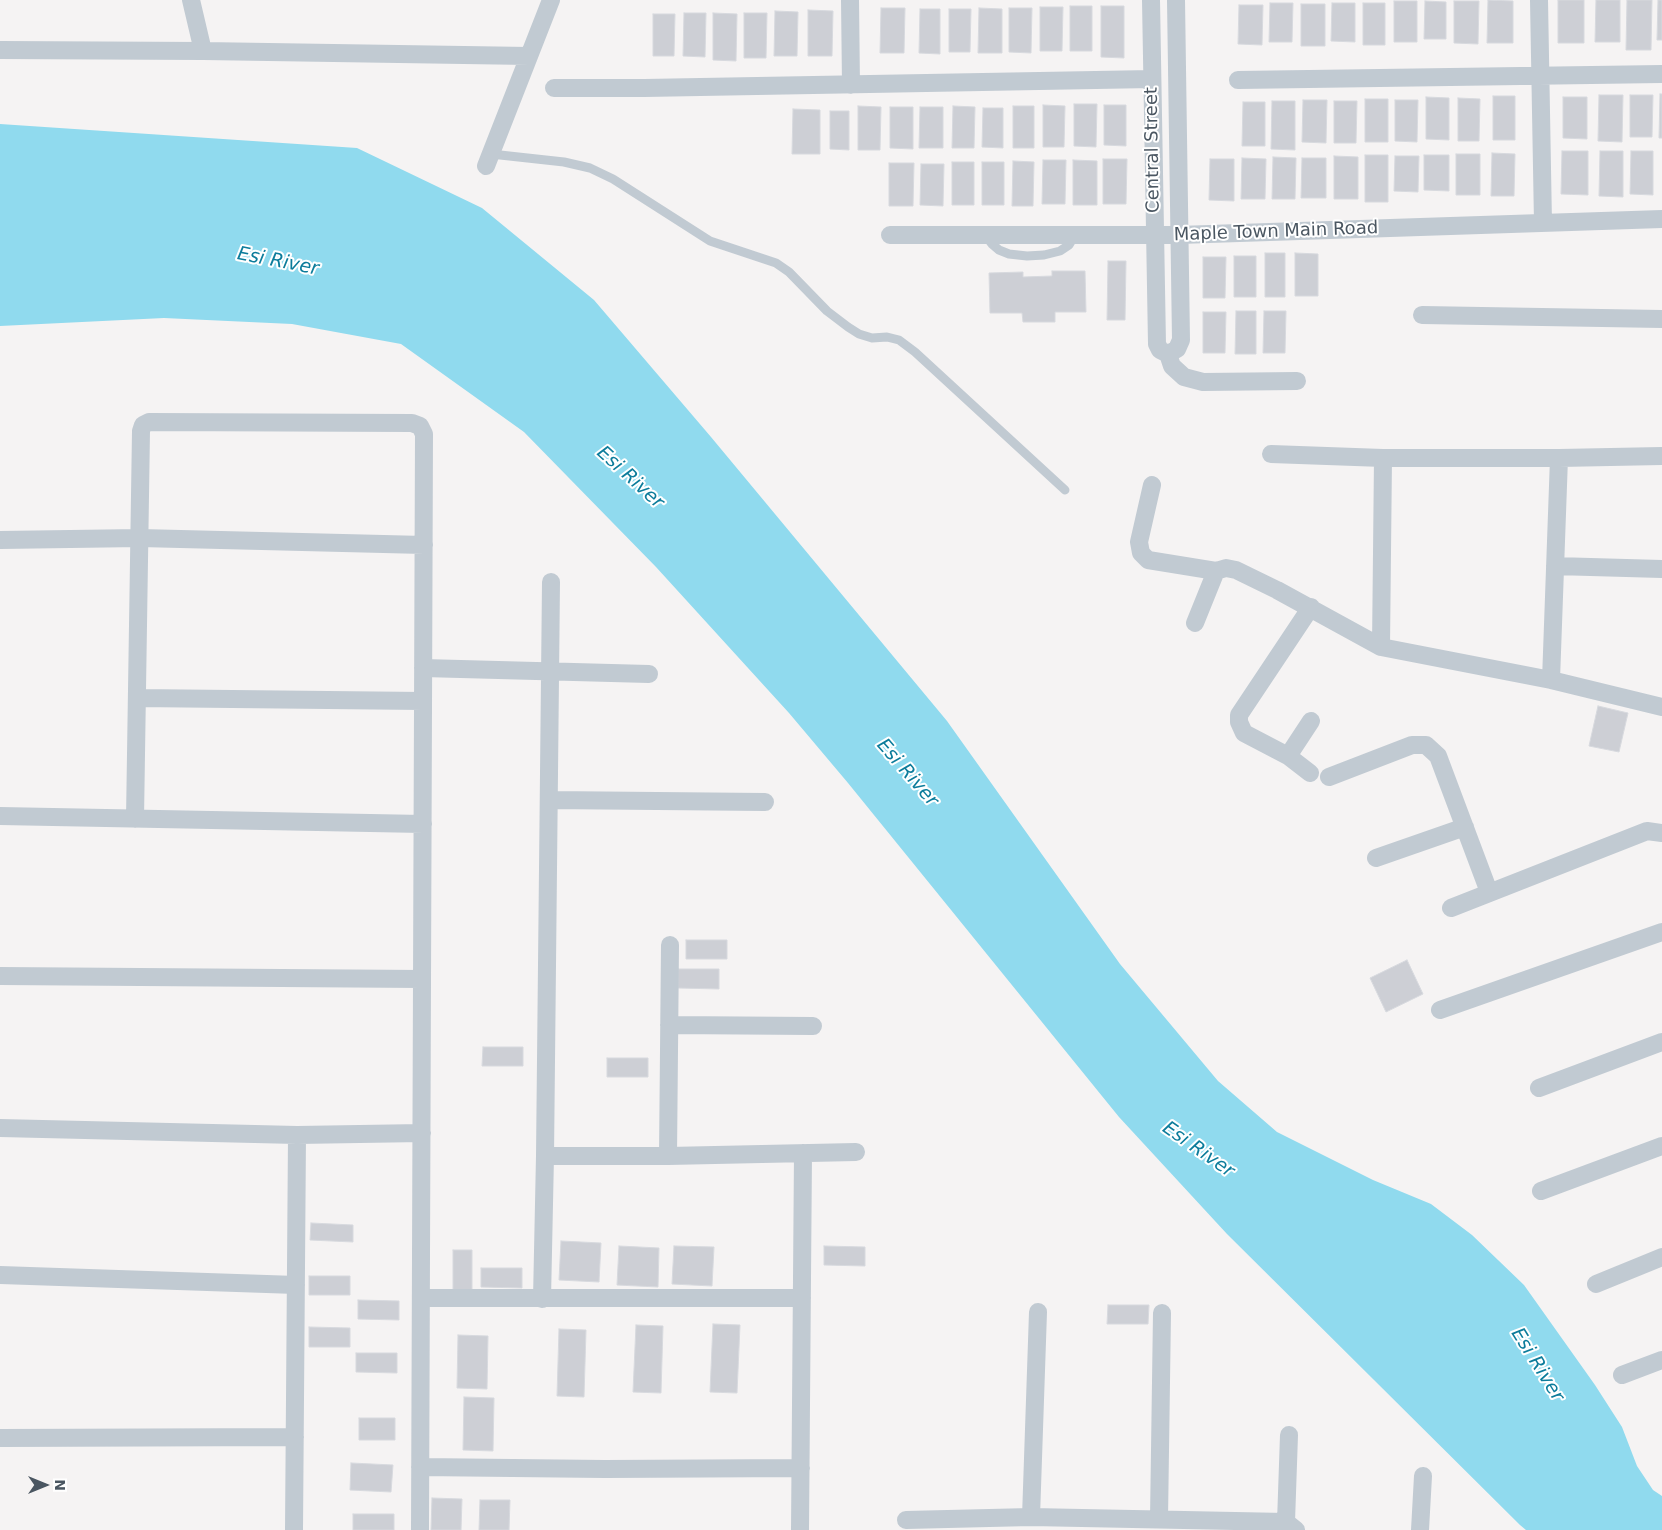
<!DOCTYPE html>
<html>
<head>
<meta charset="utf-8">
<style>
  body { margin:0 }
  #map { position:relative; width:1662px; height:1530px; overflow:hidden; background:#f5f3f3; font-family:"DejaVu Sans",sans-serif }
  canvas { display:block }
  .north { position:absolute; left:20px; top:1460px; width:50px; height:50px; -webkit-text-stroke:4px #fff; paint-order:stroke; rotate:90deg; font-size:14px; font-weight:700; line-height:20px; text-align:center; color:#4a5661 }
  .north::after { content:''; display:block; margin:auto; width:18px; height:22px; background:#4a5661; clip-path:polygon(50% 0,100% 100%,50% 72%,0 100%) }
</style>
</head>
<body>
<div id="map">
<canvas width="1662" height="1530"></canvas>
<div class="north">N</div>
</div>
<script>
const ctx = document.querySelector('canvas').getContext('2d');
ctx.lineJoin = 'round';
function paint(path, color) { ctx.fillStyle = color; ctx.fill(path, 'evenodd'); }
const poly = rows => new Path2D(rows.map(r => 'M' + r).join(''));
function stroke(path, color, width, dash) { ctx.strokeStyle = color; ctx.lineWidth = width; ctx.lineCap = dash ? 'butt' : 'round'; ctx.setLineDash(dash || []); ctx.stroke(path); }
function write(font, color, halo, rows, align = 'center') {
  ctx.font = font + ' "DejaVu Sans",sans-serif'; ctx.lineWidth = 4; ctx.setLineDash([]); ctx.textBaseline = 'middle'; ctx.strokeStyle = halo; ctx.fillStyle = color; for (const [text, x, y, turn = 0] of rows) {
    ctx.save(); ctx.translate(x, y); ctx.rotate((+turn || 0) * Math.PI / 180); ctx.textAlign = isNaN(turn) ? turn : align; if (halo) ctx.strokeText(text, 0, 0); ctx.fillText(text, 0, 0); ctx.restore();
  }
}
const water = poly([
  [0,124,357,148,482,208,594,300,711,437,947,721,1120,964,1218,1081,1277,1132,1373,1180,1431,1204,1472,1235,1524,1285,1595,1385,1622,1427,1637,1466,1653,1490,1662,1496,1662,1530,1526,1530,1520,1525,1227,1234,1119,1117,848,783,789,713,656,567,524,432,401,344,292,324,164,318,0,326]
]);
const building = poly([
  [1488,0,1513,1,1513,43,1487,43,1488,0],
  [1558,0,1584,0,1584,43,1558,43,1558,0],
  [1596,0,1620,0,1620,42,1595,42,1596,0],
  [1627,0,1652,0,1651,50,1626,50,1627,0],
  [1658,0,1662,0,1662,40,1657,40,1658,0],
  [1394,1,1417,1,1417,42,1394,42,1394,1],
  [1425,1,1446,2,1446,39,1424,39,1425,1],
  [1454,1,1479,1,1478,44,1454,43,1454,1],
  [1270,3,1293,3,1292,42,1269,42,1270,3],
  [1332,3,1355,3,1355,42,1331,41,1332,3],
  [1363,3,1385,3,1385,45,1363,45,1363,3],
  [1301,4,1325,4,1325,46,1301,46,1301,4],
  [1239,5,1263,5,1262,45,1238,44,1239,5],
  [1070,6,1092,6,1092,51,1070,51,1070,6],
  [1101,6,1124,6,1124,58,1101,57,1101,6],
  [1040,7,1063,7,1062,51,1040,51,1040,7],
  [881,8,905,8,904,53,880,53,881,8],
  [979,8,1002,9,1002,53,978,53,979,8],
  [1009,8,1032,8,1031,53,1009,52,1009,8],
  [920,9,940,9,940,54,919,53,920,9],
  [949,9,971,9,970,52,949,52,949,9],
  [808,10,833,11,832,56,808,56,808,10],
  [775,11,798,12,797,56,774,56,775,11],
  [684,13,706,13,705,57,683,56,684,13],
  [713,13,737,14,736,61,713,60,713,13],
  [744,13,767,13,766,58,744,58,744,13],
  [653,14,675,14,674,56,653,56,653,14],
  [1660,94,1662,94,1662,138,1659,138,1660,94],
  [1599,95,1623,95,1622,142,1598,141,1599,95],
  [1630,95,1653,95,1652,137,1630,137,1630,95],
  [1493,96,1515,96,1515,140,1493,140,1493,96],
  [1426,97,1449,98,1449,140,1426,139,1426,97],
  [1563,97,1587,97,1587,139,1563,138,1563,97],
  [1458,98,1480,99,1479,141,1458,141,1458,98],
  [1365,99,1388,99,1388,142,1365,142,1365,99],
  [1303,100,1327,100,1326,143,1302,142,1303,100],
  [1395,100,1418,100,1417,142,1395,141,1395,100],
  [1272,101,1295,101,1295,150,1271,149,1272,101],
  [1334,101,1357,101,1356,143,1334,143,1334,101],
  [1243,102,1265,102,1265,146,1242,146,1243,102],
  [1074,104,1097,104,1096,147,1074,146,1074,104],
  [1043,105,1065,106,1064,147,1043,147,1043,105],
  [1104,105,1126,105,1126,146,1104,145,1104,105],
  [858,106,881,107,880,150,858,150,858,106],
  [953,106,975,107,974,148,952,148,953,106],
  [1013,106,1034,106,1034,148,1013,148,1013,106],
  [890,107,913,107,913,149,890,148,890,107],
  [920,107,943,107,943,148,919,148,920,107],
  [983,108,1003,108,1003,148,982,147,983,108],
  [793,109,820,110,820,154,792,154,793,109],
  [830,111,849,111,849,150,830,149,830,111],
  [1562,151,1588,151,1588,195,1561,194,1562,151],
  [1600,151,1623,151,1623,197,1599,196,1600,151],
  [1631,151,1653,151,1653,195,1630,194,1631,151],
  [1492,153,1515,154,1514,196,1491,196,1492,153],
  [1456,154,1480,154,1480,195,1456,195,1456,154],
  [1365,155,1388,155,1388,202,1365,202,1365,155],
  [1424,155,1449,155,1449,191,1424,190,1424,155],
  [1334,156,1358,157,1358,199,1334,199,1334,156],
  [1395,156,1419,156,1418,192,1394,191,1395,156],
  [1273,157,1296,158,1295,199,1272,199,1273,157],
  [1242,158,1266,159,1265,199,1241,199,1242,158],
  [1302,158,1326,158,1326,198,1301,198,1302,158],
  [1103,159,1127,159,1126,204,1103,204,1103,159],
  [1210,159,1234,159,1234,201,1209,200,1210,159],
  [1043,160,1066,160,1065,204,1042,204,1043,160],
  [1073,160,1097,161,1097,205,1073,205,1073,160],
  [1013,161,1034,162,1033,206,1012,206,1013,161],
  [952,162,974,162,974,205,952,205,952,162],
  [982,162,1004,162,1004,205,982,205,982,162],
  [889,163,914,163,913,206,889,206,889,163],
  [921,164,944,164,943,206,920,205,921,164],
  [1265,253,1285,253,1285,297,1265,297,1265,253],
  [1295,253,1318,254,1318,296,1295,296,1295,253],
  [1234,256,1256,256,1256,297,1234,297,1234,256],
  [1203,257,1226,257,1225,298,1203,298,1203,257],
  [1108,261,1126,261,1125,320,1107,320,1108,261],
  [1052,271,1085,271,1086,312,1055,312,1055,322,1023,322,1022,313,990,313,989,273,1023,272,1023,277,1052,276,1052,271],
  [1236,311,1256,311,1256,354,1235,354,1236,311],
  [1264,311,1286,311,1285,353,1263,353,1264,311],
  [1203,312,1226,312,1225,353,1203,353,1203,312],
  [1598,706,1628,713,1619,752,1589,746,1598,706],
  [686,940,727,940,727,959,686,959,686,940],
  [1407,960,1423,994,1386,1012,1370,978,1407,960],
  [678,969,719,969,719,989,678,988,678,969],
  [483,1047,523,1047,523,1066,482,1066,483,1047],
  [607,1058,648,1058,648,1077,607,1077,607,1058],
  [311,1223,353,1225,353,1242,310,1240,311,1223],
  [561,1241,601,1243,599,1282,559,1280,561,1241],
  [619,1246,659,1248,658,1287,617,1285,619,1246],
  [674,1246,714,1247,712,1286,672,1284,674,1246],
  [824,1246,865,1247,865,1266,824,1265,824,1246],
  [453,1250,472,1250,472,1291,453,1291,453,1250],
  [481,1268,522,1268,522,1288,481,1287,481,1268],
  [309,1276,350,1276,350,1295,309,1295,309,1276],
  [358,1300,399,1301,399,1320,358,1319,358,1300],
  [1108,1305,1149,1305,1148,1324,1107,1324,1108,1305],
  [713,1324,740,1325,737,1393,710,1392,713,1324],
  [636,1325,663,1326,661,1393,633,1392,636,1325],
  [309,1327,350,1328,350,1347,309,1347,309,1327],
  [559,1329,586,1330,584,1397,557,1396,559,1329],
  [458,1335,488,1336,487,1389,457,1388,458,1335],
  [356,1353,397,1353,397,1373,356,1372,356,1353],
  [464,1397,494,1398,493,1451,463,1450,464,1397],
  [359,1418,395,1418,395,1440,359,1440,359,1418],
  [351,1463,393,1465,391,1492,350,1490,351,1463],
  [432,1498,462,1499,461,1530,431,1530,432,1498],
  [480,1500,510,1500,509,1530,479,1530,480,1500],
  [353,1514,394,1514,394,1530,353,1530,353,1514]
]);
const service = poly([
  [491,154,564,162,590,168,613,179,710,241,776,263,789,272,827,311,848,327,859,334,872,338,887,337,899,340,915,352,1065,490],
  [986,236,992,244,999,250,1009,254,1027,256,1044,255,1060,251,1069,245,1075,235]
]);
const minor = poly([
  [191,0,203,51],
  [850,0,851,85],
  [1151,0,1157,344,1160,350,1168,354,1177,349,1181,340,1176,0],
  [1539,0,1543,223],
  [0,50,203,51,529,56],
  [1238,80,1662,74],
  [554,88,644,88,1152,79],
  [486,166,551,0],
  [890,235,1179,235,1662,219],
  [1422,315,1662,319],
  [1168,354,1172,366,1184,377,1203,382,1297,381],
  [1271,454,1383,458],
  [1662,456,1559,458,1383,458,1381,647,1551,680,1662,707],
  [1152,485,1139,542,1141,553,1148,560,1216,571],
  [0,540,140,538,424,545],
  [1555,566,1662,569],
  [1195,623,1216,571,1226,568,1236,570,1277,590,1381,647],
  [423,668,649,674],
  [1551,680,1559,458],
  [137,698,423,701],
  [1288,756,1311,721],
  [1310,773,1288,756,1244,733,1239,722,1239,715,1311,607],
  [1329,777,1412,745,1426,745,1438,756,1489,892],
  [549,800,765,802],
  [0,816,423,824],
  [135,819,141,431,143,425,149,422,412,423,420,426,424,434,420,1530],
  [1376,858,1465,827],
  [1451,908,1647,831,1662,833],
  [0,976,422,979],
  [1440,1010,1662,932],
  [669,1025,813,1026],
  [1539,1088,1662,1042],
  [0,1128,297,1135,422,1133],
  [545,1156,668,1156,856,1152],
  [668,1156,670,945],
  [1541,1191,1662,1146],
  [0,1275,296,1285],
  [1596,1284,1662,1257],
  [421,1298,802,1298],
  [542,1299,545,1156,551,582],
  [1622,1375,1662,1360],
  [0,1438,295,1437],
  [420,1467,605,1469,801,1468],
  [1031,1517,1038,1312],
  [1159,1519,1162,1313],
  [906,1520,1031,1517,1286,1522,1296,1530],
  [294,1530,297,1135],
  [800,1530,803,1153],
  [1284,1530,1286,1522,1289,1435],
  [1420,1530,1423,1476]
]);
const streetNames = [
  ["Central Street",1153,150,-91],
  ["Maple Town Main Road",1276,232,-2]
];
const waterNames = [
  ["Esi River",278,262,11],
  ["Esi River",630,478,42],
  ["Esi River",907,773,49],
  ["Esi River",1198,1150,35],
  ["Esi River",1537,1365,58]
];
paint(water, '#90daee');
paint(building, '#cdcfd5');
stroke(building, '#d7d9de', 1);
stroke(service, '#c1cad2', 9);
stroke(minor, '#c1cad2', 18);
write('18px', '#4a5661', '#fff', streetNames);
write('italic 19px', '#0c7c9b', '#fff', waterNames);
</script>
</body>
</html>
